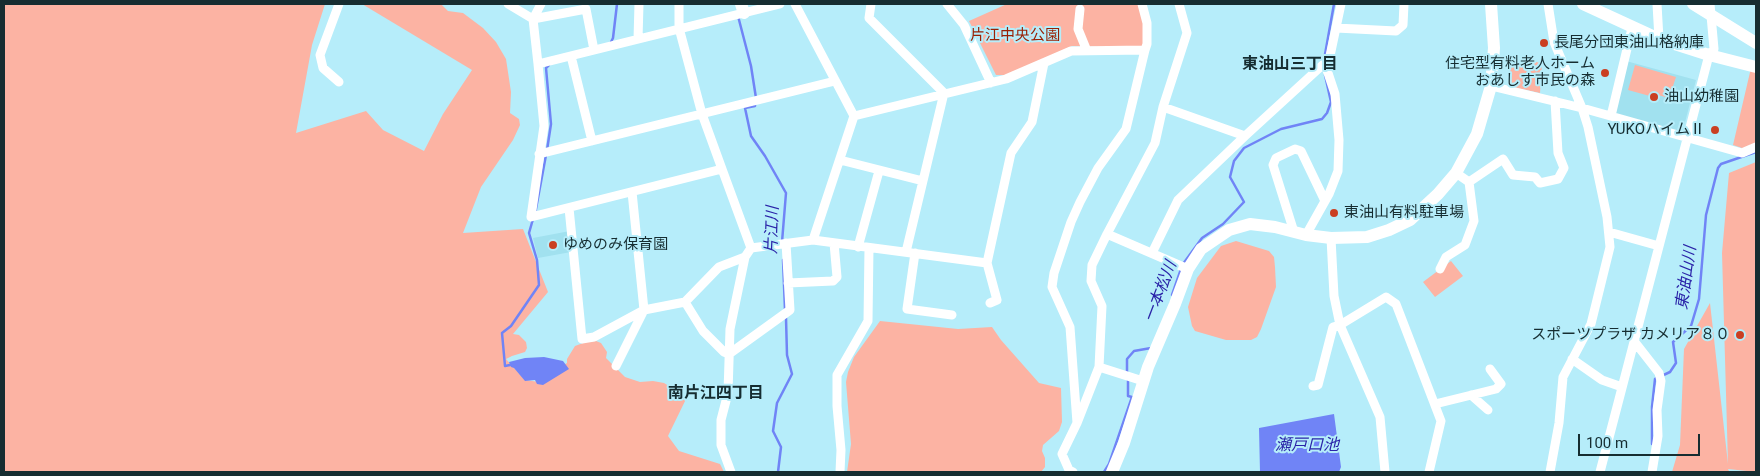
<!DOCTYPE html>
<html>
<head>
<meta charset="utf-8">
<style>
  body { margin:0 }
  #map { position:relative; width:1760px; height:476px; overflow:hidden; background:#b6edfa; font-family:Roboto,sans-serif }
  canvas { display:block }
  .frame { position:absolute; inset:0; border:5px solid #162d31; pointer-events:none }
  .scale { position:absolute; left:1578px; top:434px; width:122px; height:22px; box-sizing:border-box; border:2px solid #162d31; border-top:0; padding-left:6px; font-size:15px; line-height:18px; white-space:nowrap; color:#162d31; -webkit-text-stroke:4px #b6edfa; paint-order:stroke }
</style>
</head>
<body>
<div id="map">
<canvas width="1760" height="476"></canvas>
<div class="frame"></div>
<div class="scale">100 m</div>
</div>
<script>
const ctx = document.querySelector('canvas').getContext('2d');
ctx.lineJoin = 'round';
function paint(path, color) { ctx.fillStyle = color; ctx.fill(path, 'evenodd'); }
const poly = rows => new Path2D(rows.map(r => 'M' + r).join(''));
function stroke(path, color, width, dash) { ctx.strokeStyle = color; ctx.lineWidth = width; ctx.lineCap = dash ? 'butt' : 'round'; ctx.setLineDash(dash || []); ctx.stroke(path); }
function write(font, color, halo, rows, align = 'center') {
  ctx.font = font + ' Roboto,"Noto Sans JP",sans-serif'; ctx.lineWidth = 4; ctx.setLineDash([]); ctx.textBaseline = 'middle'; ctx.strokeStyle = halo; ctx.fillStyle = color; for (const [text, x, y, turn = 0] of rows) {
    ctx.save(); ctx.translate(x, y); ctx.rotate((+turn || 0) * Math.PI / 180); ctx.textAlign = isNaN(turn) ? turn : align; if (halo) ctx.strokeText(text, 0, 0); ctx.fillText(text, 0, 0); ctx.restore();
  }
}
const built = poly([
  [1626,61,1696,80,1682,134,1613,114],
  [570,231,571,252,538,258,533,238]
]);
const green = poly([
  [4,4,325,4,312,45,296,133,366,111,383,130,424,151,443,114,472,70,362,4,441,4,448,11,463,13,483,28,496,42,506,59,511,92,510,113,519,119,520,125,513,140,481,187,463,233,523,229,548,292,513,334,519,335,526,342,527,348,525,352,512,356,506,359,525,380,539,382,567,363,567,359,575,346,586,342,596,341,601,343,607,352,606,358,625,377,640,382,653,381,664,383,687,397,668,436,679,451,720,464,724,472,4,472],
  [1007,4,1139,4,1143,23,1144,44,1140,48,1072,46,1007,75,996,75,969,21],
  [1511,58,1542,63,1540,93,1508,86],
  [1635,65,1676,77,1669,98,1658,95,1657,98,1628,90],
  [1751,68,1756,69,1756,145,1745,149,1733,145],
  [1756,162,1756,472,1728,469,1729,471,1739,472,1672,472,1680,445,1684,349,1710,303,1728,464,1722,253,1729,173],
  [1236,241,1269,251,1274,257,1275,267,1276,287,1261,329,1257,337,1251,340,1226,340,1195,331,1192,326,1188,307,1197,278,1221,246],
  [1451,261,1463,276,1435,297,1423,282],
  [880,321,958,329,992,327,1001,340,1039,383,1061,388,1062,422,1059,431,1043,445,1042,451,1045,458,1045,467,1041,472,847,472,851,444,846,382,848,372,854,357]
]);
const water = poly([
  [544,357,563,361,569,369,543,385,537,384,535,380,525,381,514,368,511,367,509,362,525,358],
  [1334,414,1341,467,1339,472,1260,472,1259,428]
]);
const stream = poly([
  [738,16,751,66,756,98],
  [611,42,613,38,617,4],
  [1324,60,1334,4],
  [755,103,755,106,745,108,751,136,765,156,786,193,782,242],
  [547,150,551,124,546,68,549,65],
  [535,214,546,155],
  [783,260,785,310],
  [1183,264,1202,238,1223,224,1244,202,1230,177,1234,161,1244,148,1281,129,1322,119,1327,113,1331,102,1325,75],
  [1172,295,1181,269],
  [510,365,505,366,502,333,511,326,539,285,537,260,529,233,533,219],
  [1127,374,1127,359,1134,351,1151,348],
  [1652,444,1652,407,1655,379,1670,372,1676,363,1673,342,1691,326,1699,299,1706,215,1718,168,1721,164,1756,152],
  [778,472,781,447,773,431,777,403,792,374,787,355,786,318],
  [1104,472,1109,464,1132,397,1128,396,1128,379]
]);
const street = poly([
  [339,4,320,55,323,68,339,82],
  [508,4,533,19,586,9,594,50],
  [541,4,533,19,538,64,780,4],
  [795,4,854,116,813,240],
  [871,4,869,18,944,93,906,252],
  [947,4,964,25,991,83],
  [1142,4,1147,23,1147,44,1145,50],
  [1179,4,1187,33,1163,107,1155,143,1107,234,1188,269],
  [1548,4,1554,42,1582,108,1588,127,1607,217,1610,247,1591,324,1563,377,1559,423,1550,472],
  [1657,4,1659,39],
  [1080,9,1078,29,1087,51],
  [1336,28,1396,31,1403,25,1404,4],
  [638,39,639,4],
  [571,56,592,141],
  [538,64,544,126,531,217,722,169,702,114,679,28,679,4],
  [1491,86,1582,108,1742,153,1756,147],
  [1163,107,1245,136,1328,60],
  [854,116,1006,79,1071,51,1145,50,1126,129,1098,168,1080,202,1071,222,1054,273,1052,287,1070,327,1077,423],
  [1611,116,1632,28],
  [539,154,835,81],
  [840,160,923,181],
  [722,169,751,248,745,257,730,329,728,393,721,420,721,445,731,472],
  [1469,182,1503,159,1513,175,1535,177,1540,183,1558,179,1564,168,1558,153,1555,101],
  [569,208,582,339,594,337,644,310,685,302,703,331,724,352,729,354,790,310,786,243],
  [1294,232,1273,165,1276,158,1295,149,1301,151,1325,201],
  [1609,232,1659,246],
  [1306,235,1329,194,1338,171,1339,140,1335,94,1327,70,1341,4],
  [1331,238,1334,296,1340,325,1380,417,1385,472],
  [858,247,879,171],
  [751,248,813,240,987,263,997,300,990,303],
  [915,253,907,309,952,315],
  [1152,253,1178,200,1245,136],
  [987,263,1011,153,1032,122,1044,63],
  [1440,269,1446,257,1465,245,1474,221,1469,182,1456,173],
  [788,283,833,281,837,277,834,243],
  [685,302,719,267,745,257],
  [1634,341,1659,373,1661,381,1657,410,1658,436,1652,472],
  [1572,359,1602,380,1622,387],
  [616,366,644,310,632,192],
  [1099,367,1143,381],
  [1313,386,1318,385,1333,327,1340,325,1386,297,1396,304,1441,421,1429,472],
  [1471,395,1488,410],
  [1435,404,1496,389,1501,384,1490,369],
  [840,472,841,450,837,406,837,375,868,321,869,248],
  [1073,472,1069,470,1062,454,1077,423,1099,367,1102,306,1091,281,1092,265,1107,234],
  [1600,472,1709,55,1714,49,1710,4]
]);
const secondary = poly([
  [741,4,744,13],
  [1583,4,1659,39,1709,55,1756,67],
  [1693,4,1756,43],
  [1112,472,1124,443,1148,367,1175,304,1188,269,1201,249,1229,230,1250,224,1275,227,1306,235,1331,238,1367,237,1389,230,1410,220,1438,194,1456,173,1477,134,1491,86,1494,48,1491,4]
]);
const markers = [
  [1544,43,5,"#ca3f22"],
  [1605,73,5,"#ca3f22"],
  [1654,97,5,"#ca3f22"],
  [1715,130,5,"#ca3f22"],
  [1334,213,5,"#ca3f22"],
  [553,245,5,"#ca3f22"],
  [1740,335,5,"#ca3f22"]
];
const parkNames = [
  ["片江中央公園",1015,36]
];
const poiNames = [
  ["長尾分団東油山格納庫",1554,43],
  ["住宅型有料老人ホーム",1595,64,"right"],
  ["おあしす市民の森",1595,81,"right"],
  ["油山幼稚園",1664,97],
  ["YUKOハイムⅡ",1705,130,"right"],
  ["東油山有料駐車場",1344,213],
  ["ゆめのみ保育園",563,245],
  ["スポーツプラザ カメリア８０",1730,335,"right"]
];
const neighbourhoodNames = [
  ["東油山三丁目",1290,65],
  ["南片江四丁目",716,394]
];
const waterNames = [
  ["片江川",773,230,-88],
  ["東油山川",1687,278,-82],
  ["一本松川",1161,292,-69],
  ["瀬戸口池",1307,446]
];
paint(built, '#a1e1ef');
paint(green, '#fcb3a3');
paint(water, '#7084f6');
stroke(stream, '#7084f6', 2.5);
stroke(street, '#fff', 9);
stroke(secondary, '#fff', 12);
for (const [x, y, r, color] of markers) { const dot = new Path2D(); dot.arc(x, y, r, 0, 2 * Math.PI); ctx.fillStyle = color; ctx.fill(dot); stroke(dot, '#b6edfa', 2); }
write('15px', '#992104', '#b6edfa', parkNames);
write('15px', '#162d31', '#b6edfa', poiNames, 'left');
write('bold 16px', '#162d31', '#b6edfa', neighbourhoodNames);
write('italic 16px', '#2a23a8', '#b6edfa', waterNames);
</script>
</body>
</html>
